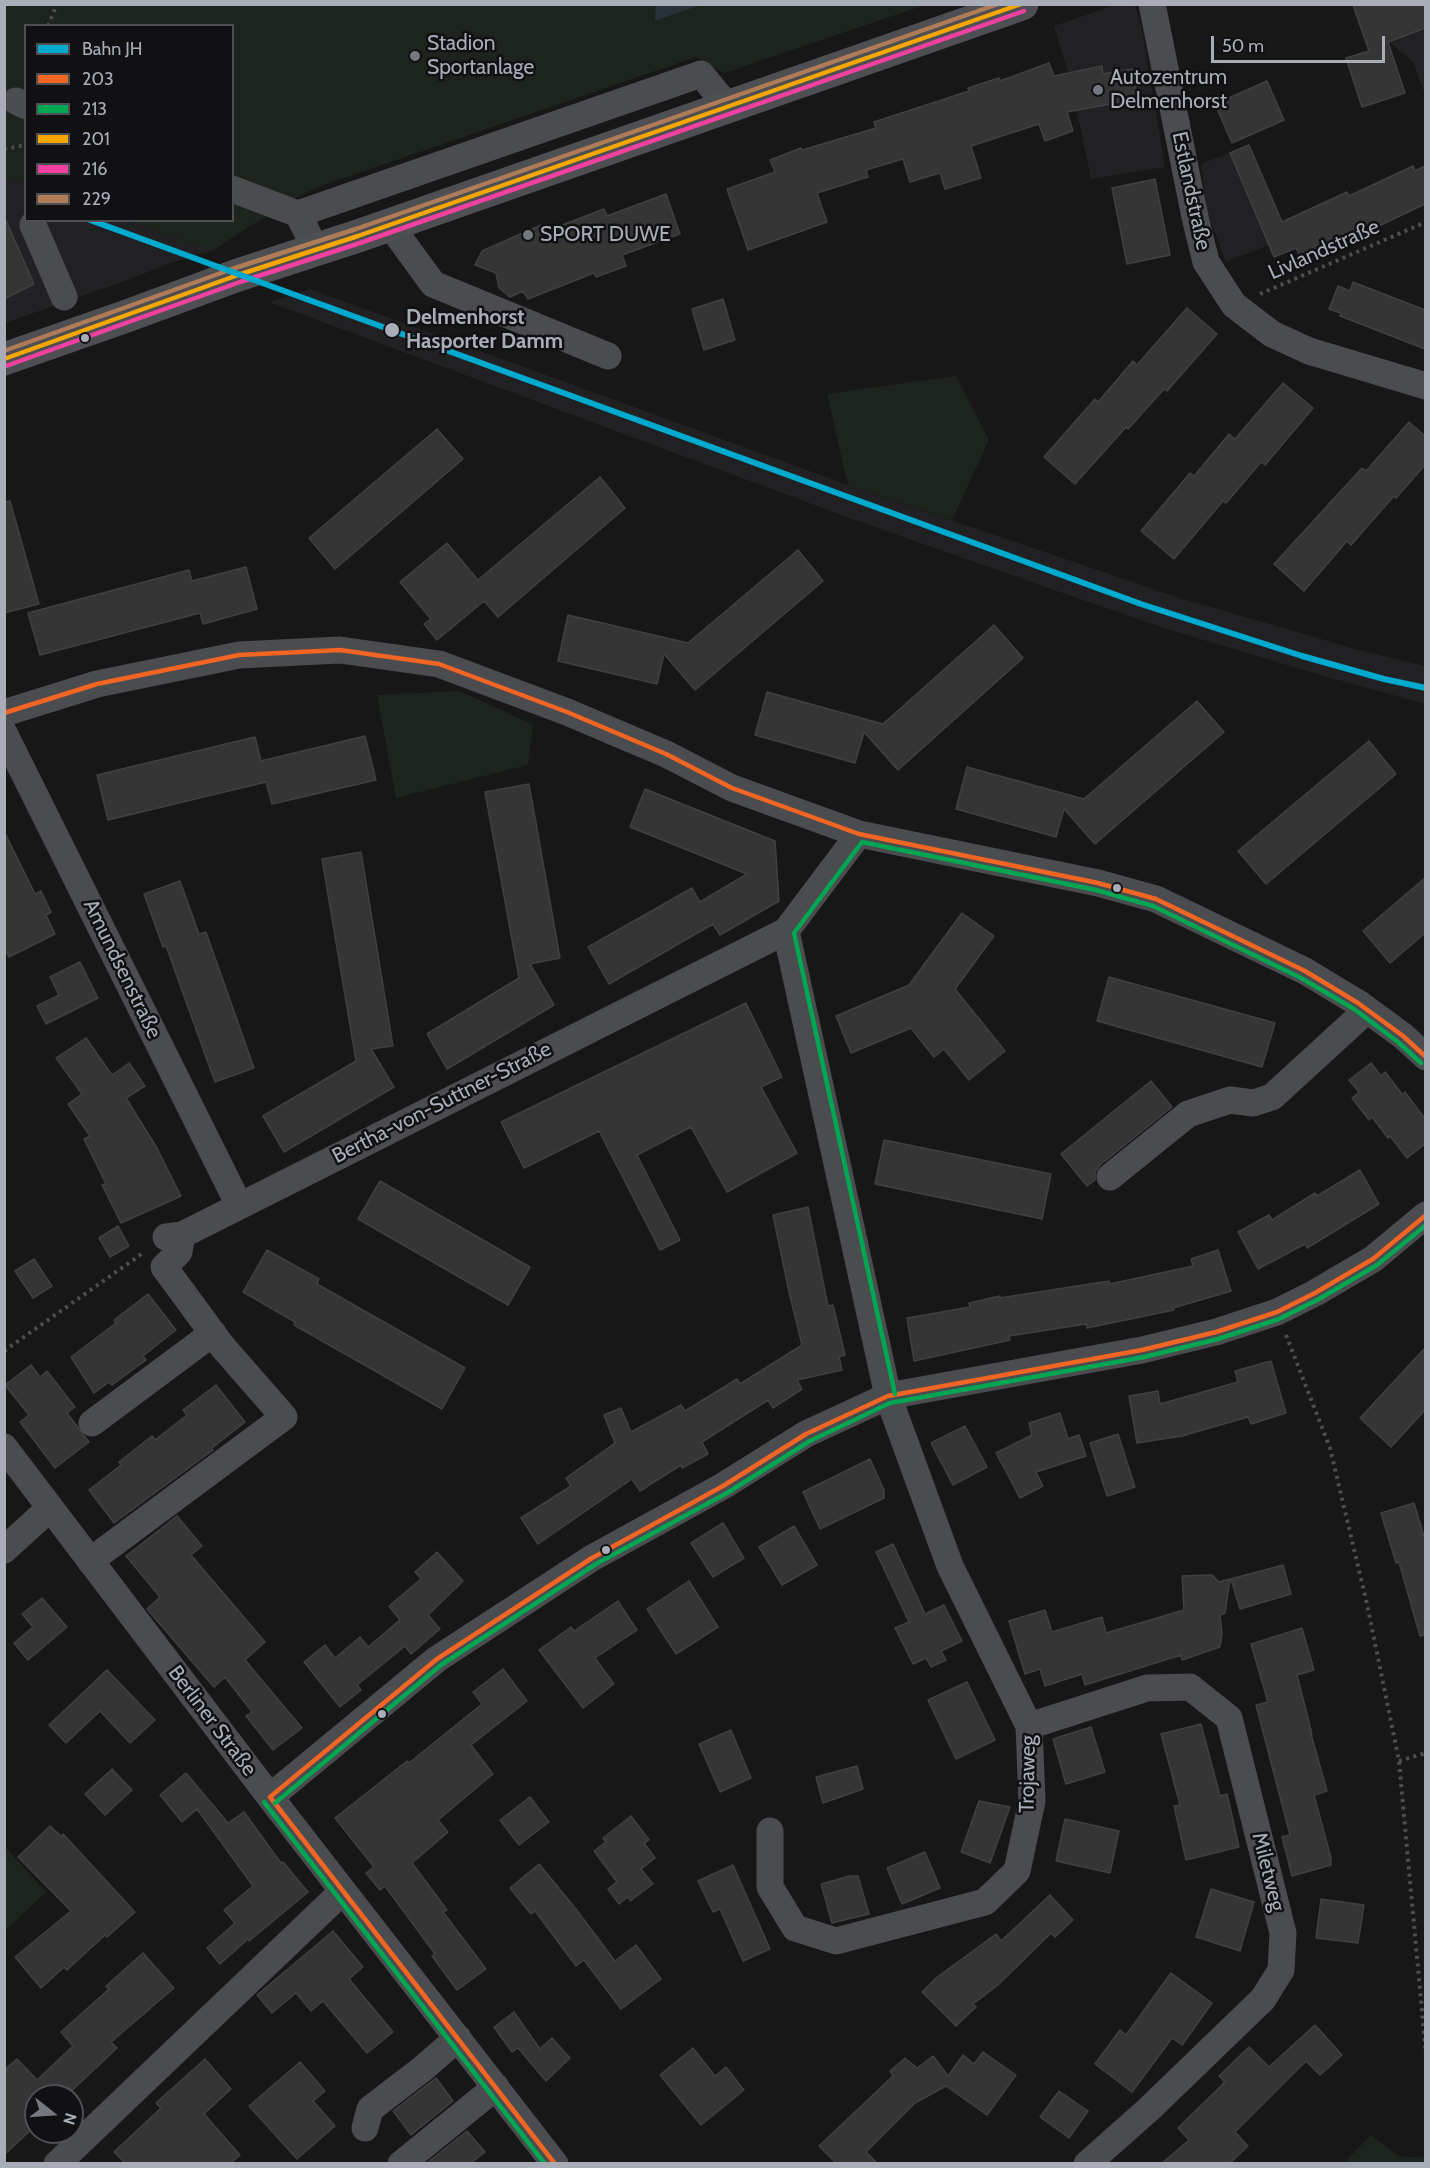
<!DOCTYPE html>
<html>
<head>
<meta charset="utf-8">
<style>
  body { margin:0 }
  #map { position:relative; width:1430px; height:2168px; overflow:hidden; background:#171717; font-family:Cabin,sans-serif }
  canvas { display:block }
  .frame { position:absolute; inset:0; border:6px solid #a8adb8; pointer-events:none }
  .legend { position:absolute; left:24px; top:24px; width:210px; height:198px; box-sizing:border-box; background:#111113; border:2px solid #4d4f55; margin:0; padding:8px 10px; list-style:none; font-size:18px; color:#a8adb8 }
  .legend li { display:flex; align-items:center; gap:12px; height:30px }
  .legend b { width:30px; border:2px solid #4d4f55 }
  .north { position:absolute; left:24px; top:2084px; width:60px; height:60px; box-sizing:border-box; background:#111113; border:2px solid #4d4f55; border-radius:50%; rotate:107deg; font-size:16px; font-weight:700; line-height:24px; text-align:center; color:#a8adb8 }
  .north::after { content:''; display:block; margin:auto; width:21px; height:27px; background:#757880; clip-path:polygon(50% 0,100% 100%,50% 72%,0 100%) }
  .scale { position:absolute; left:1211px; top:36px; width:174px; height:27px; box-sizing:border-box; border:3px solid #a8adb8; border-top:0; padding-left:8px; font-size:18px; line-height:21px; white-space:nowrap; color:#a8adb8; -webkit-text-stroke:4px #111113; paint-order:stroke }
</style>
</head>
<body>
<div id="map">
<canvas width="1430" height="2168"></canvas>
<div class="frame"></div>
<ul class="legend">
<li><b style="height:8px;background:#00a9ce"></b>Bahn JH</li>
<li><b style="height:8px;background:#f26522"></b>203</li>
<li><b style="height:8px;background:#00a651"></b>213</li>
<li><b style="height:8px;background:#f7a600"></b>201</li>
<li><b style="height:8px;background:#f240a1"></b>216</li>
<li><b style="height:8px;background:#b07c57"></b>229</li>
</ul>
<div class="north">N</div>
<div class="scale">50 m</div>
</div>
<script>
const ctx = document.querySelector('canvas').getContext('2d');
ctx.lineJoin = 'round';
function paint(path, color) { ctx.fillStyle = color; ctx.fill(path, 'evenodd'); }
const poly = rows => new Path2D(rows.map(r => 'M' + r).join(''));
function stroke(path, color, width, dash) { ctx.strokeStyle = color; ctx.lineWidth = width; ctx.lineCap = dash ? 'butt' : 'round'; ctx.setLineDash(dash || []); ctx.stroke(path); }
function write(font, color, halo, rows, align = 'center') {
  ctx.font = font + ' Cabin,sans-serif'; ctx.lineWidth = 5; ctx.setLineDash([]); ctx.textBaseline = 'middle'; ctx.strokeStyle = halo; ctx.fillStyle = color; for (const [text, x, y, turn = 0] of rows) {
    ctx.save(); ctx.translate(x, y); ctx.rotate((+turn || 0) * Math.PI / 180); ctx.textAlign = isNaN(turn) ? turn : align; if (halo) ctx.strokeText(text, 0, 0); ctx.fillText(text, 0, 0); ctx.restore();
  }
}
const built = poly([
  [1115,5,1135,5,1142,30,1165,167,1091,179,1070,79,1054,26],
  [1425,7,1425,92,1424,92,1413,62,1390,43,1368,49,1362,30],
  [1249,145,1293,249,1274,257,1269,245,1226,262,1207,212,1201,164],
  [4,176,25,183,26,220,128,221,212,251,174,262,125,281,5,323],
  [310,289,848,485,1180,598,1359,650,1425,666,1425,704,1310,672,1170,630,1054,590,852,519,269,302]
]);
const green = poly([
  [656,4,656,21,701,5,925,5,724,73,696,57,321,186,289,201,212,251,128,221,232,220,232,26,26,26,25,183,5,176,4,5],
  [956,376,989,440,952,520,848,485,827,394],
  [460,691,533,725,528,765,396,798,377,695],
  [5,1847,46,1892,5,1931],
  [1371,2135,1398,2156,1425,2158,1425,2163,1344,2163]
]);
const water = poly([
  [656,5,656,4,701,5,655,21]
]);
const building = poly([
  [1353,5,1425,5,1425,28,1388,42,1405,93,1362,107,1346,58,1369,51,1353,5],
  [1049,63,1054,76,1102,66,1103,74,1132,69,1138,99,1067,112,1073,131,1045,141,1039,124,971,146,981,178,945,189,940,173,910,182,903,159,866,170,868,177,817,193,827,222,748,250,727,189,775,172,770,160,801,148,802,150,876,128,874,122,969,91,968,88,999,78,1000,81,1049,63],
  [1267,81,1284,120,1232,143,1215,104,1267,81],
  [1249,145,1282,222,1347,192,1349,196,1413,166,1415,171,1425,166,1425,204,1366,232,1364,227,1300,256,1296,248,1274,257,1230,153,1249,145],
  [1155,179,1170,255,1127,264,1112,188,1155,179],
  [666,194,680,234,622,255,626,266,596,277,594,273,528,299,523,291,510,297,499,288,496,273,475,265,482,251,541,225,544,232,604,209,607,216,666,194],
  [4,216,34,284,4,299,4,216],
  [1353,282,1425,310,1425,349,1340,316,1341,313,1329,309,1338,286,1350,291,1353,282],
  [723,299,735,340,704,350,692,309,723,299],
  [1187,308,1217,334,1167,391,1164,389,1128,429,1126,427,1075,484,1044,457,1095,399,1098,402,1133,361,1137,365,1187,308],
  [1283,383,1313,408,1265,465,1261,462,1226,503,1223,501,1174,559,1141,531,1190,473,1194,476,1229,434,1235,439,1283,383],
  [1409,422,1425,436,1425,465,1396,498,1394,496,1351,545,1347,541,1304,591,1274,564,1362,468,1366,471,1409,422],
  [437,429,463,459,335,569,309,538,437,429],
  [600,477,625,508,498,617,484,601,437,640,424,624,431,619,400,582,447,543,478,580,600,477],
  [10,501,39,604,4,613,4,502,10,501],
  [798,550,823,581,695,690,664,654,657,684,558,661,568,615,688,643,798,550],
  [246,567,257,609,203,624,200,613,40,655,28,613,189,570,192,581,246,567],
  [994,625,1023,658,898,770,864,732,855,763,755,735,767,692,883,724,994,625],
  [1197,701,1224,732,1095,844,1064,809,1056,837,956,809,967,767,1084,799,1197,701],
  [365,736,376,780,272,804,266,782,108,820,97,775,255,737,261,761,365,736],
  [1369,741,1396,774,1266,884,1238,851,1369,741],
  [529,784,560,958,530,964,554,1005,447,1069,427,1034,519,978,485,792,529,784],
  [645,789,775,841,779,901,720,935,713,924,609,984,588,947,692,888,700,902,747,874,630,827,645,789],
  [4,831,35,894,41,891,51,912,46,915,55,934,9,957,4,947,4,831],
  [361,852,393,1046,371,1049,394,1087,284,1152,263,1116,356,1061,322,859,361,852],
  [1425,878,1425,933,1390,963,1363,931,1425,878],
  [180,881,199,934,206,932,254,1068,215,1082,166,946,163,947,144,894,180,881],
  [962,913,994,936,955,989,1005,1051,969,1080,944,1049,934,1057,911,1028,851,1053,836,1016,909,985,962,913],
  [80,962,98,998,46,1024,37,1006,59,995,50,977,80,962],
  [1109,977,1275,1023,1262,1067,1097,1021,1109,977],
  [746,1003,782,1077,761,1087,797,1153,727,1192,691,1127,637,1155,680,1240,660,1250,599,1131,524,1168,501,1122,746,1003],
  [86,1038,112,1075,129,1063,145,1086,126,1098,157,1148,181,1196,121,1223,102,1185,106,1184,84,1139,90,1136,68,1104,82,1094,56,1058,86,1038],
  [1371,1063,1381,1076,1385,1072,1402,1094,1405,1092,1425,1119,1425,1144,1407,1158,1390,1136,1388,1138,1372,1117,1369,1120,1352,1098,1359,1092,1349,1080,1371,1063],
  [1151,1081,1172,1107,1100,1165,1095,1172,1095,1180,1087,1186,1061,1154,1151,1081],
  [884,1140,1051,1174,1042,1219,875,1184,884,1140],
  [1360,1170,1379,1204,1307,1248,1305,1244,1258,1269,1238,1232,1269,1215,1272,1220,1315,1193,1317,1196,1360,1170],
  [380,1181,530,1267,508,1305,358,1219,380,1181],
  [808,1207,828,1306,833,1305,845,1355,839,1357,842,1370,797,1380,802,1389,773,1408,768,1400,702,1442,708,1454,682,1468,681,1465,640,1491,632,1479,538,1544,521,1518,571,1486,566,1478,615,1443,604,1415,621,1408,631,1432,681,1405,685,1411,737,1379,740,1384,802,1345,789,1292,773,1215,808,1207],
  [118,1226,129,1246,110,1257,99,1238,118,1226],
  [267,1250,319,1279,317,1284,465,1368,442,1409,294,1325,295,1322,243,1292,267,1250],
  [1218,1250,1231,1291,1173,1308,1174,1310,1087,1328,1086,1324,1009,1336,1010,1340,914,1361,907,1318,970,1307,969,1303,1000,1296,1000,1298,1109,1281,1110,1284,1193,1266,1191,1259,1218,1250],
  [34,1259,52,1286,33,1298,15,1271,34,1259],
  [148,1294,176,1330,143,1356,146,1360,112,1385,109,1382,94,1393,71,1357,116,1323,114,1320,148,1294],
  [1425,1348,1425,1410,1391,1447,1360,1418,1425,1348],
  [1271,1361,1286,1413,1251,1424,1248,1417,1182,1436,1137,1443,1129,1396,1158,1391,1160,1404,1238,1382,1235,1371,1271,1361],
  [31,1365,40,1377,47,1371,75,1407,67,1413,89,1442,55,1468,20,1422,29,1415,5,1385,31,1365],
  [216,1385,245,1422,212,1448,213,1450,114,1523,89,1490,121,1465,119,1462,152,1436,155,1440,187,1415,183,1410,216,1385],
  [1060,1413,1068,1439,1079,1435,1086,1456,1036,1472,1043,1486,1020,1498,996,1453,1032,1435,1029,1423,1060,1413],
  [965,1426,987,1467,953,1485,931,1443,965,1426],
  [1118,1434,1135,1487,1107,1496,1090,1443,1118,1434],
  [870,1459,884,1490,884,1498,820,1529,803,1492,870,1459],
  [1414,1503,1425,1540,1425,1635,1420,1636,1399,1562,1396,1563,1381,1513,1414,1503],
  [177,1516,202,1546,191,1555,265,1642,245,1660,302,1728,273,1750,246,1716,252,1712,225,1677,214,1687,147,1609,160,1597,126,1556,177,1516],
  [723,1523,744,1558,713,1577,691,1543,723,1523],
  [794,1526,817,1565,782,1585,759,1547,794,1526],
  [893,1544,925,1614,944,1605,962,1641,941,1651,946,1660,931,1667,926,1658,913,1664,895,1628,909,1622,876,1552,893,1544],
  [437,1552,463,1581,428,1615,440,1629,411,1654,405,1646,357,1685,361,1690,340,1707,304,1662,325,1645,335,1658,360,1637,368,1647,400,1620,389,1606,421,1579,415,1572,437,1552],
  [1283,1565,1291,1594,1240,1609,1231,1579,1283,1565],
  [1212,1575,1219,1582,1230,1579,1225,1613,1220,1615,1222,1634,1220,1647,1182,1660,1181,1655,1085,1685,1082,1674,1045,1686,1040,1669,1025,1674,1009,1621,1045,1610,1052,1632,1102,1617,1106,1633,1184,1610,1182,1576,1212,1575],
  [689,1581,718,1627,676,1654,647,1609,689,1581],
  [42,1598,67,1627,28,1660,14,1643,33,1627,22,1614,42,1598],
  [618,1601,637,1630,595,1658,614,1684,583,1708,539,1650,571,1627,574,1631,618,1601],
  [1302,1628,1314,1670,1297,1675,1312,1734,1311,1734,1327,1791,1314,1795,1331,1858,1331,1865,1292,1876,1282,1837,1290,1835,1256,1705,1268,1702,1251,1644,1302,1628],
  [503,1669,527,1701,471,1745,493,1774,438,1820,448,1832,412,1863,447,1910,443,1912,486,1969,457,1990,432,1956,435,1954,385,1886,380,1890,366,1873,374,1867,335,1818,407,1761,409,1763,482,1704,473,1692,503,1669],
  [107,1670,155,1720,130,1743,100,1711,66,1743,49,1725,107,1670],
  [967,1682,995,1740,956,1759,928,1700,967,1682],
  [1201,1724,1220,1796,1227,1794,1239,1847,1186,1860,1174,1806,1180,1805,1161,1734,1201,1724],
  [1091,1727,1105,1772,1066,1784,1053,1739,1091,1727],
  [731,1730,751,1778,720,1792,699,1744,731,1730],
  [857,1766,863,1789,823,1803,816,1777,857,1766],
  [112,1769,132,1790,105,1815,85,1794,112,1769],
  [186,1773,228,1823,244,1812,281,1863,283,1862,308,1892,249,1941,248,1939,220,1964,207,1948,235,1923,224,1910,253,1886,197,1809,182,1822,160,1795,186,1773],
  [530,1797,549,1822,519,1845,500,1820,530,1797],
  [979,1801,1010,1807,990,1863,961,1852,979,1801],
  [631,1816,649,1840,644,1843,655,1858,641,1869,653,1884,630,1901,628,1897,619,1904,608,1889,617,1882,594,1851,606,1842,603,1838,631,1816],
  [1065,1819,1119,1831,1110,1873,1056,1861,1065,1819],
  [50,1826,61,1836,63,1834,135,1912,107,1937,105,1935,67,1970,64,1967,41,1988,15,1957,71,1911,18,1857,50,1826],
  [925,1852,940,1888,902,1904,887,1868,925,1852],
  [539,1864,576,1909,615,1961,636,1945,661,1979,621,2009,584,1960,576,1966,535,1911,531,1914,510,1888,539,1864],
  [733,1865,770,1949,743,1961,720,1909,713,1912,698,1881,733,1865],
  [850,1876,858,1876,869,1914,832,1923,821,1884,850,1876],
  [1211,1889,1254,1902,1240,1951,1196,1937,1211,1889],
  [1050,1895,1073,1920,1055,1937,1051,1933,998,1985,973,2004,976,2007,956,2026,922,1992,936,1978,996,1934,1001,1941,1050,1895],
  [1321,1899,1364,1905,1358,1943,1316,1938,1321,1899],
  [333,1931,363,1967,349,1979,393,2032,367,2053,323,2001,311,2011,296,1993,272,2013,257,1995,333,1931],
  [143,1953,174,1988,111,2042,117,2048,66,2096,36,2096,36,2125,4,2155,4,2070,17,2059,37,2080,73,2046,61,2032,109,1989,106,1986,143,1953],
  [1171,1973,1212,2003,1182,2045,1172,2038,1132,2092,1095,2064,1120,2030,1126,2035,1171,1973],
  [514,2012,540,2049,552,2038,570,2058,546,2081,518,2048,512,2052,494,2027,514,2012],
  [1315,2025,1342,2055,1320,2075,1306,2061,1235,2132,1248,2146,1230,2163,1162,2163,1189,2140,1178,2128,1225,2082,1219,2076,1249,2047,1269,2067,1315,2025],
  [693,2048,715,2076,726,2067,744,2090,701,2125,660,2075,693,2048],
  [983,2052,1016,2075,987,2115,946,2086,915,2103,866,2152,877,2163,836,2163,819,2146,893,2076,890,2071,905,2058,917,2068,933,2056,948,2076,963,2055,974,2064,983,2052],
  [205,2059,231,2089,204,2114,240,2155,231,2163,125,2163,114,2152,161,2108,156,2103,205,2059],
  [300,2062,325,2091,313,2101,335,2126,297,2159,249,2106,300,2062],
  [436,2078,453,2101,411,2135,393,2111,436,2078],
  [1059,2091,1088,2111,1069,2138,1040,2117,1059,2091],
  [467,2131,485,2152,471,2163,427,2163,467,2131]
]);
const path = poly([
  [48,26,57,4],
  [4,149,26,145],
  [1260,294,1426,222],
  [1286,1335,1330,1448,1367,1604,1399,1761,1426,2055],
  [4,1351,143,1253],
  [1399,1761,1426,1753]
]);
const minor = poly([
  [1152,4,1195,217,1206,262,1234,305,1272,334,1309,351,1426,386],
  [16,101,26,106],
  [232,189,298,214,316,250],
  [298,214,701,74,727,106],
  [33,225,64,297],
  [390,225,433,284,608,356],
  [4,713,97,684,239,655,340,650,439,664,567,712,666,754,732,788,859,834,1098,883,1156,899,1305,971,1358,1003,1403,1036,1426,1057],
  [4,733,239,1205],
  [1110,1177,1188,1114,1230,1100,1253,1103,1272,1097,1367,1010],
  [166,1237,182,1235,786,931,859,834],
  [92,1423,213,1333],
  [4,1447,270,1797,555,2164],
  [4,1550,50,1508],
  [90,1561,284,1417,222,1346,164,1267,179,1252,182,1235],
  [1029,1726,1147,1688,1190,1687,1229,1718,1283,1933,1281,1970,1263,1999,1148,2110,1087,2164],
  [270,1797,437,1659,592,1558,723,1486,806,1434,888,1396,1142,1350,1216,1332,1277,1312,1315,1293,1373,1259,1426,1215],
  [770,1831,770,1887,795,1928,836,1941,985,1902,1017,1871,1032,1801,1029,1726,950,1566,888,1396,786,931],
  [365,2128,370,2109,421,2070,458,2038],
  [57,2164,343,1891],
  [401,2164,496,2087]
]);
const major = poly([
  [4,359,124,317,238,275,358,236,1022,4]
]);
const bus1 = poly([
  [4,713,97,684,239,655,340,650,439,664,567,712,666,754,732,788,859,834,1098,883,1156,899,1305,971,1358,1003,1403,1036,1426,1057],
  [270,1797,437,1659,592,1558,723,1486,806,1434,888,1396,1142,1350,1216,1332,1277,1312,1315,1293,1373,1259,1426,1215],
  [270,1797,555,2164]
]);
const bus2 = poly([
  [895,1394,794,933,862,842,1096,890,1153,906,1301,978,1354,1009,1398,1042,1421,1063],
  [264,1802,545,2164],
  [275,1803,441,1665,596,1564,727,1493,810,1441,890,1403,1144,1357,1218,1339,1279,1319,1319,1299,1377,1265,1426,1225]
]);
const bus3 = poly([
  [4,359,238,275,358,236,1021,4]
]);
const bus4 = poly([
  [6,366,240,282,360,243,1024,11]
]);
const bus5 = poly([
  [4,351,235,268,356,229,998,4]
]);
const rail1 = poly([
  [90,220,1141,604,1302,656,1384,679,1426,688]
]);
const markers = [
  [415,56,6,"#757880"],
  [1098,90,6,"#757880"],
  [528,235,6,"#757880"],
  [392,330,8,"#a8adb8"],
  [85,338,5,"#a8adb8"],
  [1117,888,5,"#a8adb8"],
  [606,1550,5,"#a8adb8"],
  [382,1714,5,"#a8adb8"]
];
const poiNames = [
  ["Stadion",427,44],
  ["Sportanlage",427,68],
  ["Autozentrum",1110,78],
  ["Delmenhorst",1110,102],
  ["SPORT DUWE",540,235]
];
const streetNames = [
  ["Estlandstraße",1191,191,78],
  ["Livlandstraße",1324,250,-24],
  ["Amundsenstraße",122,969,64],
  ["Bertha-von-Suttner-Straße",442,1103,-27],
  ["Berliner Straße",212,1721,53],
  ["Trojaweg",1028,1774,-89],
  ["Miletweg",1268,1872,76]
];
const stopNames = [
  ["Delmenhorst",406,318],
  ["Hasporter Damm",406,342]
];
paint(built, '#212123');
paint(green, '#1d241e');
paint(water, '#2a3239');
paint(building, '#353536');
stroke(building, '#3f4043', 1.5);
stroke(path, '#4d4e52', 4, [3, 4.5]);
stroke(minor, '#4b4c50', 27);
stroke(major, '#4d4f52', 33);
stroke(bus1, '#f26522', 4.5);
stroke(bus2, '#00a651', 4.5);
stroke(bus3, '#f7a600', 4.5);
stroke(bus4, '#f240a1', 4.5);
stroke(bus5, '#b07c57', 4.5);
stroke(rail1, '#00a9ce', 6);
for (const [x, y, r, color] of markers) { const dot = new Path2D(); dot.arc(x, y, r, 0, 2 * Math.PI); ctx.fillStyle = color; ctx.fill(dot); stroke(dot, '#111113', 2); }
write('21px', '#a8adb8', '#111113', poiNames, 'left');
write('21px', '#a8adb8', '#111113', streetNames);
write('bold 21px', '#a8adb8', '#111113', stopNames, 'left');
</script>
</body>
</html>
